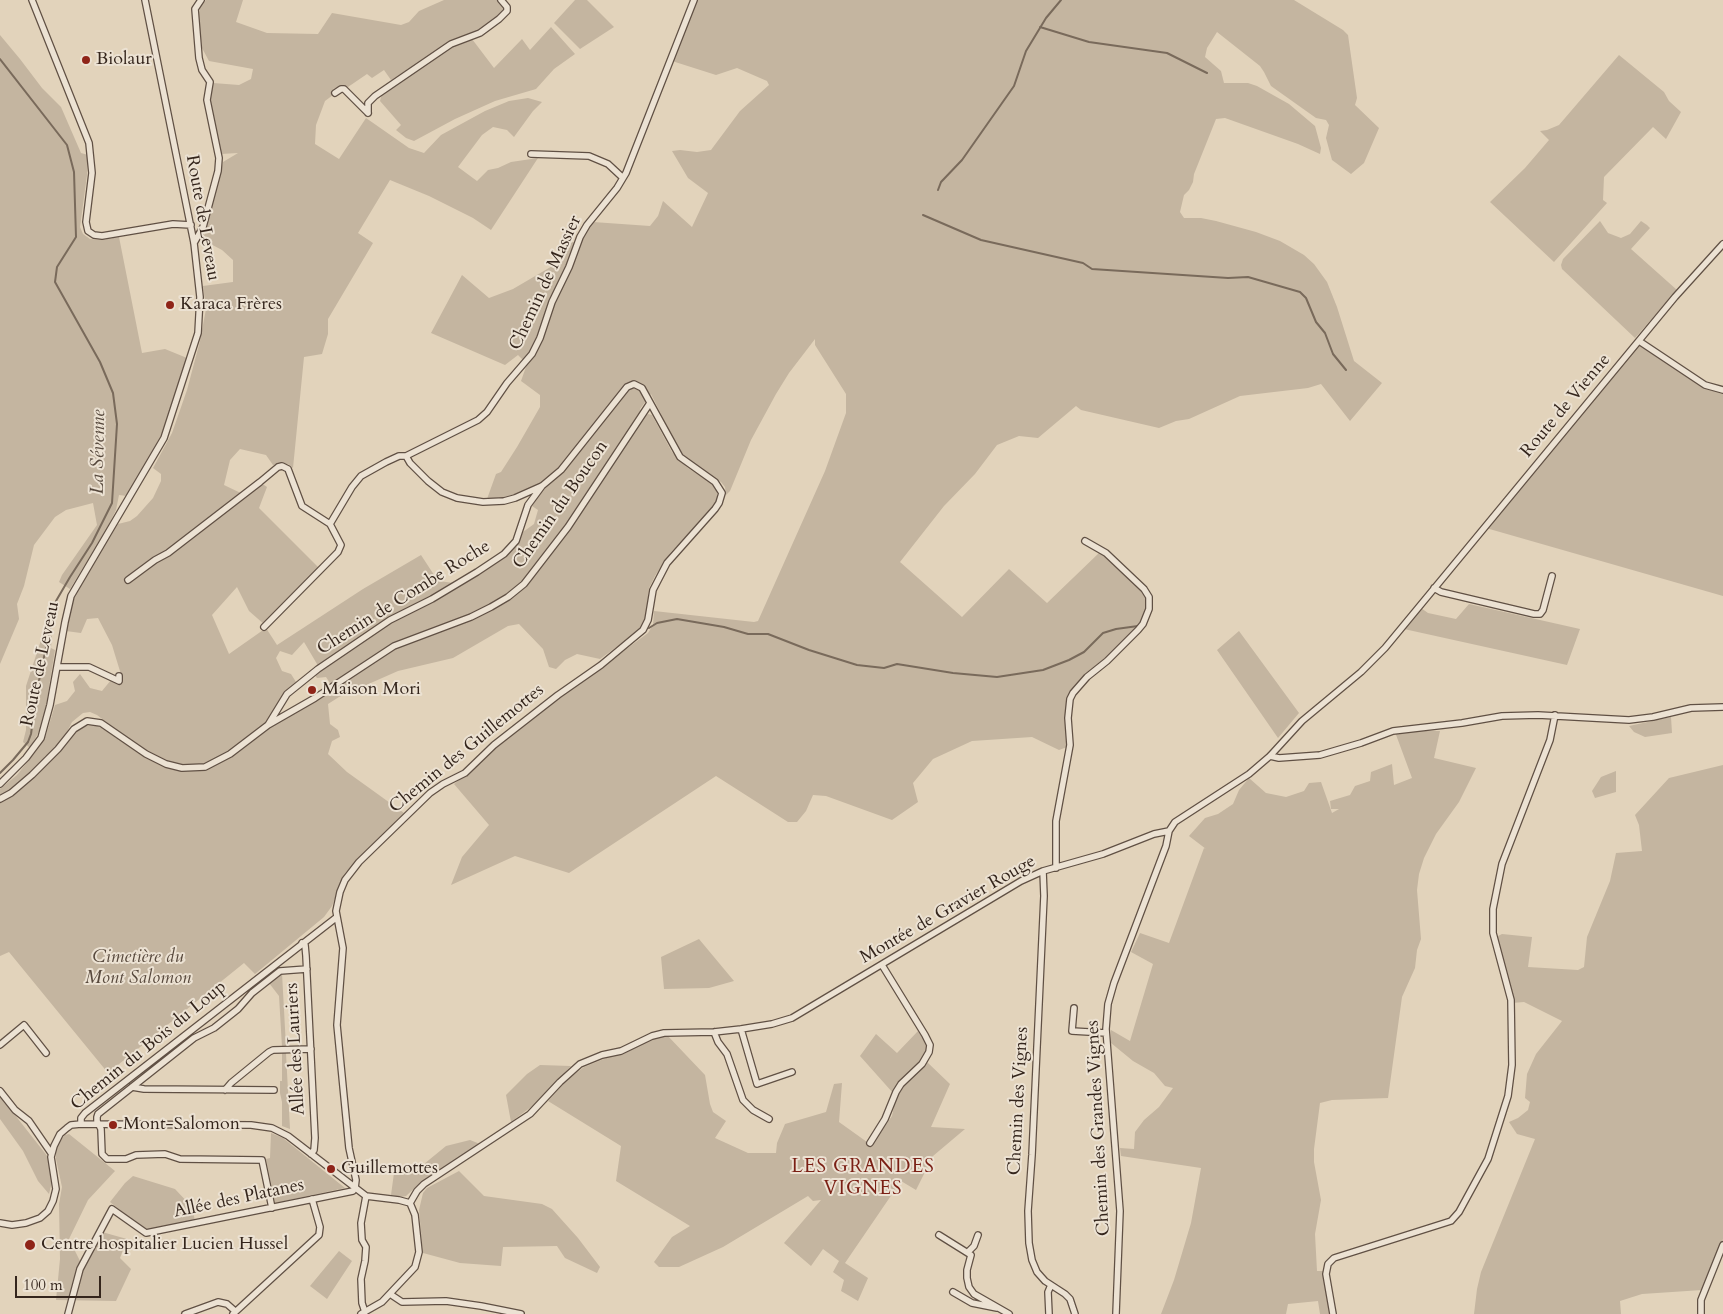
<!DOCTYPE html>
<html>
<head>
<meta charset="utf-8">
<style>
  body { margin:0 }
  #map { position:relative; width:1723px; height:1314px; overflow:hidden; background:#e2d3bb; font-family:Cardo,serif }
  canvas { display:block }
  .scale { position:absolute; left:15px; top:1276px; width:86px; height:22px; box-sizing:border-box; border:2px solid #34251c; border-top:0; padding-left:6px; font-size:15px; line-height:18px; white-space:nowrap; color:#34251c; -webkit-text-stroke:4px #ece2d3; paint-order:stroke }
</style>
</head>
<body>
<div id="map">
<canvas width="1723" height="1314"></canvas>
<div class="scale">100 m</div>
</div>
<script>
const ctx = document.querySelector('canvas').getContext('2d');
ctx.lineJoin = 'round';
function paint(path, color) { ctx.fillStyle = color; ctx.fill(path, 'evenodd'); }
const poly = rows => new Path2D(rows.map(r => 'M' + r).join(''));
function stroke(path, color, width, dash) { ctx.strokeStyle = color; ctx.lineWidth = width; ctx.lineCap = dash ? 'butt' : 'round'; ctx.setLineDash(dash || []); ctx.stroke(path); }
function write(font, color, halo, rows, align = 'center') {
  ctx.font = font + ' Cardo,serif'; ctx.lineWidth = 4; ctx.setLineDash([]); ctx.textBaseline = 'middle'; ctx.strokeStyle = halo; ctx.fillStyle = color; for (const [text, x, y, turn = 0] of rows) {
    ctx.save(); ctx.translate(x, y); ctx.rotate((+turn || 0) * Math.PI / 180); ctx.textAlign = isNaN(turn) ? turn : align; if (halo) ctx.strokeText(text, 0, 0); ctx.fillText(text, 0, 0); ctx.restore();
  }
}
const green = poly([
  [206,0,243,0,236,22,267,33,318,34,332,13,401,25,409,22,419,11,444,0,498,0,504,7,502,12,482,30,422,61,391,80,384,70,372,78,367,74,348,87,342,85,333,89,333,95,325,101,316,125,315,144,339,159,366,118,409,148,424,153,441,135,485,111,509,101,528,98,542,102,533,111,514,137,507,130,493,127,482,135,458,167,477,181,488,170,498,168,511,162,538,158,491,230,473,218,429,196,390,180,358,233,373,243,328,319,328,334,322,354,304,357,293,468,288,464,273,465,266,455,240,449,230,460,224,485,247,496,261,483,267,487,259,508,320,569,265,625,249,611,237,587,212,615,229,654,266,628,277,645,363,589,421,555,438,581,454,583,457,586,497,563,516,546,523,532,534,524,538,510,532,506,539,494,549,485,546,479,541,484,519,493,504,497,487,499,496,474,501,472,517,447,540,407,540,395,521,381,527,364,518,355,505,365,431,333,462,275,489,298,513,289,554,265,569,241,575,243,583,237,593,222,650,226,658,216,663,201,692,227,708,193,688,178,672,151,680,150,697,152,711,150,740,111,769,85,767,81,737,68,716,75,672,61,696,0,1294,0,1343,30,1348,35,1357,98,1355,105,1379,128,1364,163,1351,174,1332,160,1326,138,1329,125,1326,120,1316,118,1271,86,1264,72,1260,66,1217,32,1207,48,1205,57,1221,71,1224,83,1248,83,1257,86,1289,104,1315,126,1321,148,1320,154,1298,144,1225,118,1216,119,1194,174,1193,182,1189,190,1184,195,1180,212,1184,218,1201,218,1216,221,1256,232,1280,241,1304,255,1314,264,1327,282,1337,307,1354,361,1382,383,1350,421,1321,384,1308,388,1240,396,1189,419,1176,421,1159,428,1081,410,1076,406,1038,438,1019,436,997,445,975,474,944,506,900,562,962,617,1009,569,1047,603,1100,552,1141,588,1147,598,1147,611,1141,623,1126,640,1094,669,1071,693,1067,747,1059,750,1032,737,972,741,933,759,913,783,918,802,892,820,826,796,813,795,806,811,797,822,788,822,716,776,569,873,515,856,451,885,462,857,489,825,454,784,477,766,496,745,648,633,653,625,654,611,754,622,758,621,825,471,846,413,846,394,815,345,815,339,789,373,776,394,751,440,730,491,726,495,725,487,721,482,691,463,679,450,651,394,640,409,644,416,648,414,652,415,672,452,688,468,712,484,717,491,717,498,715,506,671,552,655,576,649,588,647,617,640,630,600,659,577,654,565,660,556,669,549,667,543,649,519,624,508,626,453,658,398,671,339,697,328,704,330,724,338,730,340,737,332,741,328,754,347,772,404,813,345,873,332,906,324,917,255,974,244,963,108,1073,9,952,0,956,0,803,11,795,53,757,78,729,83,726,95,725,102,728,131,748,133,743,97,715,90,712,83,713,72,722,64,738,51,754,45,756,43,760,14,788,0,797,0,789,17,775,37,750,46,735,55,705,67,701,75,691,73,682,80,674,90,688,102,691,111,680,120,684,123,681,112,645,98,618,87,619,81,633,66,631,69,614,79,586,118,524,130,521,137,516,153,498,161,481,161,474,153,468,172,433,187,390,200,341,206,309,203,286,233,282,233,260,222,250,203,240,223,162,238,153,221,154,211,112,210,97,213,83,239,85,251,79,253,69,209,61,202,48,198,18,200,8],
  [304,642,317,664,315,675,317,678,326,677,330,683,331,689,303,709,283,720,270,716,283,696,296,682,291,674,282,671,276,658,280,651,292,655],
  [575,0,587,0,614,27,580,49,554,23],
  [551,27,575,54,554,69,536,89,495,101,455,119,414,141,406,138,396,130,401,125,380,101,382,94,452,46,472,39,494,68,522,39,530,50],
  [0,35,20,59,42,88,61,107,81,153,88,155,87,175,80,227,83,234,90,239,103,240,119,237,142,353,165,349,187,358,163,430,152,455,127,496,119,495,116,510,106,530,70,589,59,582,62,575,97,525,93,503,66,510,55,517,34,545,24,586,17,604,19,619,0,664],
  [1619,55,1664,92,1669,101,1681,112,1666,139,1653,127,1604,177,1603,200,1607,203,1554,262,1490,202,1525,168,1549,140,1540,131,1547,130,1559,125],
  [1600,221,1608,233,1621,238,1630,234,1641,221,1647,225,1650,228,1631,249,1677,290,1635,338,1562,269,1561,265,1563,259],
  [1639,344,1644,345,1705,388,1723,392,1723,596,1486,528],
  [1469,604,1580,629,1567,665,1404,629,1421,608,1428,613,1456,619],
  [1239,631,1299,713,1278,738,1217,650],
  [43,634,52,636,51,648,55,650,43,724,30,748,23,742,26,730,26,686],
  [1671,717,1672,733,1645,737,1634,732,1629,726],
  [1404,731,1440,731,1434,758,1476,768,1459,802,1436,834,1424,858,1419,874,1417,890,1421,939,1417,950,1415,968,1402,997,1388,1098,1332,1100,1320,1103,1314,1149,1314,1162,1321,1200,1315,1234,1317,1271,1324,1271,1327,1299,1331,1314,1320,1314,1318,1301,1288,1304,1286,1314,1161,1314,1174,1280,1191,1223,1201,1168,1121,1156,1120,1148,1134,1149,1135,1132,1144,1120,1159,1107,1173,1088,1165,1086,1154,1073,1133,1061,1111,1043,1111,1030,1130,1041,1153,964,1131,952,1140,933,1169,943,1204,848,1206,849,1189,836,1205,818,1218,814,1233,804,1239,790,1249,778,1266,793,1286,797,1304,791,1309,783,1321,782,1332,813,1339,809,1331,809,1330,801,1350,795,1355,786,1370,781,1371,772,1392,764,1394,785,1412,778,1395,732],
  [1723,765,1723,1239,1702,1290,1642,1294,1620,1301,1621,1314,1474,1314,1477,1289,1481,1272,1535,1139,1517,1134,1509,1122,1518,1118,1528,1110,1530,1102,1525,1098,1527,1074,1536,1054,1562,1021,1524,1002,1512,1003,1496,937,1502,934,1532,937,1528,967,1578,970,1584,967,1587,937,1610,881,1616,853,1642,851,1639,825,1635,815,1669,778],
  [1616,771,1616,792,1595,798,1592,791,1601,777],
  [699,939,734,981,709,988,664,989,661,957],
  [281,973,282,973,286,1047,282,1047,279,996,269,983],
  [918,1031,927,1044,927,1054,893,1093,860,1056,876,1034,897,1053],
  [666,1034,705,1075,710,1104,713,1112,726,1121,715,1138,748,1153,776,1153,777,1143,785,1124,826,1112,834,1084,842,1083,839,1122,867,1142,873,1143,892,1116,895,1101,902,1087,927,1062,950,1084,931,1127,965,1129,933,1156,916,1190,901,1181,845,1263,868,1278,858,1301,841,1291,844,1280,833,1272,839,1261,823,1249,811,1266,784,1243,821,1200,813,1201,808,1196,723,1247,679,1267,659,1267,654,1262,672,1237,690,1226,616,1181,621,1146,548,1101,568,1079,584,1067],
  [282,1053,286,1053,290,1129,282,1126,282,1102,280,1093,280,1081,282,1081],
  [540,1065,571,1066,535,1104,511,1122,506,1095,527,1074],
  [0,1096,48,1157,52,1182,49,1194,38,1181,23,1151,0,1119],
  [271,1133,283,1138,345,1188,275,1203,266,1159,270,1158],
  [69,1134,115,1171,88,1200,69,1239,84,1269,102,1232,127,1239,120,1258,131,1269,116,1301,56,1300,60,1259,59,1204,62,1187,56,1159,56,1150,59,1142,65,1135],
  [470,1140,480,1144,419,1184,406,1196,401,1197,391,1195,394,1173,405,1169,413,1173,446,1146],
  [459,1171,484,1196,542,1204,552,1209,578,1238,600,1267,597,1273,565,1258,557,1246,503,1247,501,1266,460,1263,423,1253,419,1210,423,1193,427,1188],
  [133,1176,175,1189,191,1206,195,1220,145,1230,110,1202,125,1183],
  [339,1251,352,1261,327,1299,310,1286]
]);
const stream = poly([
  [1040,27,1089,42,1167,53,1207,73],
  [0,59,67,145,74,172,76,237,57,267,55,282,100,362,113,393,117,424,112,503,92,543,70,577,56,601,37,690,31,734,28,742,13,760,0,773],
  [938,190,941,182,962,160,1014,86,1026,51,1046,18,1061,0],
  [923,215,981,240,1083,263,1092,269,1228,278,1248,277,1300,292,1306,298,1316,322,1325,333,1333,354,1346,370],
  [649,628,657,623,677,619,724,627,748,634,768,634,809,650,857,665,884,668,897,664,953,673,997,677,1043,670,1069,660,1084,652,1103,633,1116,629,1138,626]
]);
const minor = poly([
  [32,0,89,143,92,173,86,222,88,231,94,235,102,236,173,224,191,225],
  [335,93,341,89,344,89,368,113],
  [368,113,368,103,375,96,451,44,480,33,499,19,507,11,507,7,501,0],
  [531,154,589,156,608,164,622,177],
  [194,243,203,227,218,171,219,158,207,100,210,82,202,70,199,58,195,9,201,0],
  [1639,341,1705,385,1723,390],
  [330,524,352,487,361,476,386,462,399,456,406,456,478,420,487,412,507,383,532,354,540,338,552,302,569,267,580,237,587,225,617,188,626,173,694,0],
  [128,580,155,560,168,553,260,482,278,467,282,466,288,469,302,506,330,524],
  [1434,588,1441,592,1534,614,1540,614,1543,610,1552,576],
  [264,627,338,552,341,545,330,524],
  [57,667,89,667,119,681,119,676],
  [268,725,287,694,318,669,390,620,432,599,477,572,504,554,516,541,528,505,542,486],
  [1270,756,1279,758,1320,755,1361,743,1393,731,1462,723,1502,716,1538,715,1629,720,1653,717,1691,708,1723,707],
  [0,784,26,758,41,738,50,705,65,622,71,596,164,438,198,333,200,297,194,243,145,0],
  [0,799,11,793,32,775,58,749,74,729,87,721,101,723,146,754,166,764,182,768,205,767,230,754,268,725,315,698,394,646,471,617,491,607,508,597,524,584,531,575,568,527,650,403],
  [1056,868,1056,821,1070,745,1068,718,1070,699,1073,693,1087,677,1107,661,1138,630,1143,624,1149,609,1149,597,1144,589,1106,553,1085,541],
  [1043,871,1044,896,1032,1155,1028,1211,1029,1243,1032,1260,1037,1272,1045,1281,1065,1294,1070,1299,1075,1314],
  [302,943,305,945,306,956,315,1138,314,1150,311,1154],
  [1074,1008,1072,1031,1106,1033],
  [741,1029,757,1084,792,1072],
  [714,1032,718,1042,727,1054,743,1100,753,1110,769,1119],
  [0,1045,24,1025,46,1053],
  [132,1087,144,1089,274,1090],
  [225,1090,231,1083,269,1052,273,1050,311,1049],
  [0,1091,15,1110,29,1121,51,1153],
  [81,1124,81,1118,85,1113,337,917],
  [870,1143,885,1119,896,1092,901,1084,922,1064,929,1052,930,1045,925,1035,882,965],
  [355,1188,356,1180,349,1148,337,1025,343,948,336,911,340,892,345,880,359,862,430,793,443,784,465,773,494,745,558,695,601,665,643,630,648,620,653,590,667,563,715,509,719,503,722,493,715,482,680,457,642,388,634,384,627,387,561,470,542,486,515,498,504,501,483,502,457,498,442,492,428,481,410,463,406,456],
  [410,1203,417,1191,424,1184,530,1114,560,1082,580,1064,602,1055,621,1051,652,1036,664,1033,714,1032,741,1029,772,1024,792,1018,1021,881,1043,871,1103,854,1154,834,1169,831,1175,822,1249,774,1270,756,1302,721,1361,672,1385,648,1675,297,1723,244],
  [272,1208,262,1160,180,1159,165,1154,136,1155,126,1159,107,1159,102,1154,101,1129,97,1121,97,1117,98,1114,194,1038,214,1028,238,1009,252,993,280,971,307,969],
  [0,1223,12,1225,26,1223,40,1218,48,1211,53,1201,56,1189,51,1157,54,1146,60,1134,67,1128,71,1125,81,1124,251,1125,272,1128,288,1136,366,1196,399,1200,410,1203],
  [939,1235,971,1255,967,1270,967,1278,969,1287,974,1294,1009,1314],
  [968,1252,974,1246,978,1235],
  [953,1292,972,1303,997,1308],
  [390,1294,402,1302,446,1301,481,1306,521,1314],
  [365,1312,362,1303,361,1279,365,1261,366,1247,362,1240,361,1223,366,1196],
  [68,1314,80,1269,112,1209,146,1233,353,1191,355,1188],
  [185,1314,218,1302,227,1304,235,1311],
  [233,1314,319,1235,320,1227,312,1199],
  [361,1314,382,1302,415,1267,419,1252,415,1215,410,1203],
  [1049,1314,1048,1292,1051,1285],
  [1116,1314,1120,1211,1106,1029,1108,1004,1114,983,1166,846,1169,831],
  [1333,1314,1326,1274,1328,1264,1334,1258,1451,1221,1459,1212,1488,1159,1508,1096,1512,1065,1511,1000,1493,933,1493,909,1502,864,1550,740,1555,715],
  [1701,1314,1701,1300,1723,1245]
]);
const markers = [
  [86,60,5,"#8f2418"],
  [170,305,5,"#8f2418"],
  [312,690,5,"#8f2418"],
  [113,1125,5,"#8f2418"],
  [331,1169,5,"#8f2418"],
  [30,1245,6,"#8f2418"]
];
const poiNames = [
  ["Biolaur",96,60],
  ["Karaca Frères",180,305],
  ["Maison Mori",322,690],
  ["Mont-Salomon",123,1125],
  ["Guillemottes",341,1169],
  ["Centre hospitalier Lucien Hussel",41,1245]
];
const streetNames = [
  ["Route de Leveau",202,218,80],
  ["Chemin de Massier",546,283,-65],
  ["Route de Vienne",1566,406,-50],
  ["Chemin du Boucon",561,505,-55],
  ["Chemin de Combe Roche",404,598,-32],
  ["Route de Leveau",41,664,-78],
  ["Chemin des Guillemottes",467,749,-39],
  ["Montée de Gravier Rouge",948,910,-30],
  ["Chemin du Bois du Loup",149,1046,-39],
  ["Allée des Lauriers",296,1049,-93],
  ["Chemin des Vignes",1019,1101,-87],
  ["Chemin des Grandes Vignes",1099,1128,-93],
  ["Allée des Platanes",239,1199,-12]
];
const parkNames = [
  ["Cimetière du",138,958],
  ["Mont Salomon",138,979]
];
const waterNames = [
  ["La Sévenne",99,452,-89]
];
const neighbourhoodNames = [
  ["LES GRANDES",863,1168],
  ["VIGNES",863,1190]
];
paint(green, '#c4b5a0');
stroke(stream, '#796a5b', 2);
stroke(minor, '#605044', 8);
stroke(minor, '#ece2d3', 5.5);
for (const [x, y, r, color] of markers) { const dot = new Path2D(); dot.arc(x, y, r, 0, 2 * Math.PI); ctx.fillStyle = color; ctx.fill(dot); stroke(dot, '#ece2d3', 2); }
write('18px', '#34251c', '#ece2d3', poiNames, 'left');
write('18px', '#34251c', '#ece2d3', streetNames);
write('italic 18px', '#58493d', '#ece2d3', parkNames);
write('italic 19px', '#56483c', '#ece2d3', waterNames);
ctx.letterSpacing = '1px';
write('19px', '#7a1f14', '#ece2d3', neighbourhoodNames);
ctx.letterSpacing = '0px';
</script>
</body>
</html>
